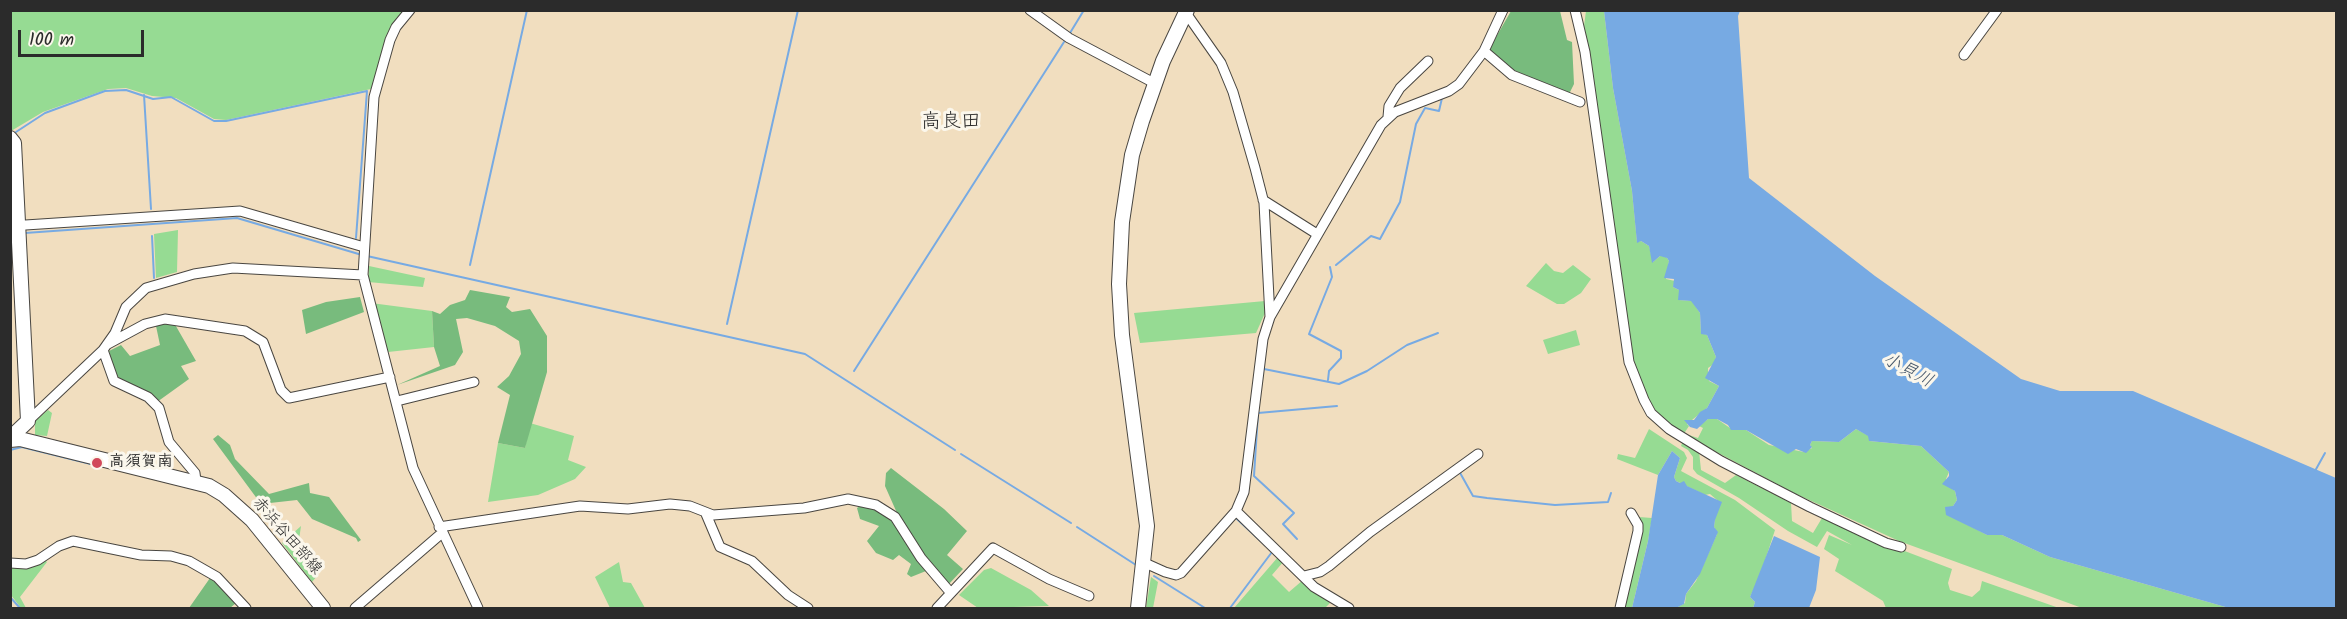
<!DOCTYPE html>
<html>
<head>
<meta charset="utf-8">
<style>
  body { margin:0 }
  #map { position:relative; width:2347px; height:619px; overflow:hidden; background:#f1debf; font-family:Kalam,sans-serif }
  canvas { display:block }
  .frame { position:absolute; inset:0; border:12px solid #2b2b2b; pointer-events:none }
  .scale { position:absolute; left:18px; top:30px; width:126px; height:27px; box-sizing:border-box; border:3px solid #2b2b2b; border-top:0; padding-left:8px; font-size:18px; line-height:21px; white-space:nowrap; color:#2b2b2b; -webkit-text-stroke:4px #fbf7ec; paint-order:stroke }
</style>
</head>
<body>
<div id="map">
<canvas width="2347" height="619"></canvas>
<div class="frame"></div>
<div class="scale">100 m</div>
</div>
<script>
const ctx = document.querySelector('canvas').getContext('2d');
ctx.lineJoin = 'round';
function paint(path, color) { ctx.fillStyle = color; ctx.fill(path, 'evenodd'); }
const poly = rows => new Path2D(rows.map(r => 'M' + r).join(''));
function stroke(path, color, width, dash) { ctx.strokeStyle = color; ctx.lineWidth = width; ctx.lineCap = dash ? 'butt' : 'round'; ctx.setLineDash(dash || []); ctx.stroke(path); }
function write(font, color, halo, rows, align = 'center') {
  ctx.font = font + ' Kalam,"Klee One",sans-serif'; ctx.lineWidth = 6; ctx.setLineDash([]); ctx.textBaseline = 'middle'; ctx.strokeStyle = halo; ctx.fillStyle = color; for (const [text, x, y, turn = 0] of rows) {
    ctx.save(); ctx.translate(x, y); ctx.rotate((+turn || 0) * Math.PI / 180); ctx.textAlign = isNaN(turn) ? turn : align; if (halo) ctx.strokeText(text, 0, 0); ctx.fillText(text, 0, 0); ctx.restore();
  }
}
const green = poly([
  [11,11,404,11,391,27,371,89,226,120,214,119,176,98,152,96,126,88,108,89,43,112,11,131],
  [1586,11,1604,11,1613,88,1632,191,1637,242,1641,241,1649,246,1653,262,1660,256,1664,255,1667,258,1669,261,1666,279,1675,281,1673,287,1679,290,1679,300,1692,301,1700,313,1701,333,1707,335,1716,357,1714,364,1708,368,1708,376,1709,381,1719,386,1707,408,1687,424,1689,426,1683,435,1668,425,1654,409,1641,388,1634,365,1584,26],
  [178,230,177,272,156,278,154,234],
  [1546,263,1554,271,1563,273,1573,265,1591,279,1581,293,1564,304,1557,304,1526,286],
  [369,266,425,278,423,287,368,282],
  [1265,301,1265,313,1256,333,1140,343,1134,313],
  [371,303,432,311,434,347,388,352],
  [1576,330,1580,345,1548,354,1543,340],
  [48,410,52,413,47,436,35,435,35,421],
  [1708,419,1717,419,1730,428,1746,430,1769,445,1804,452,1812,448,1810,445,1812,441,1839,442,1856,429,1869,436,1869,441,1921,446,1949,472,1946,479,1948,486,1955,491,1957,500,1953,506,1955,518,1987,535,2002,535,2050,557,2229,608,2082,608,1899,541,1796,494,1688,437,1689,435,1698,438,1703,428,1699,426],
  [530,423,574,436,568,460,586,467,575,479,538,495,488,502,498,443,525,448],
  [1649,429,1684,452,1687,458,1681,471,1735,500,1775,530,1760,576,1750,597,1755,602,1753,608,1676,608,1685,603,1686,594,1696,581,1717,534,1714,527,1717,500,1710,494,1705,495,1676,481,1674,477,1680,458,1672,451,1658,475,1617,459,1618,454,1635,458],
  [1683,441,1699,451,1701,470,1725,483,1736,475,1791,503,1792,521,1813,533,1822,518,1896,551,1902,550,1952,569,1948,583,1950,590,1972,597,1980,590,1982,581,2059,608,1886,608,1883,601,1835,571,1839,559,1824,549,1829,535,1852,545,1827,531,1817,547,1788,531,1739,498,1697,474,1693,469,1693,457,1688,450,1681,446],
  [1639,517,1652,518,1648,541,1632,608,1623,608,1643,530],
  [301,526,298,547,317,576,312,582,282,543],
  [1278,557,1284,561,1272,575,1289,592,1303,580,1330,603,1325,608,1234,608],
  [44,559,47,562,20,597,26,608,21,608,11,595,11,567],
  [619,562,623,582,631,583,645,608,610,608,595,577],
  [991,568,1031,590,1049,606,978,608,959,595,984,570],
  [1151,577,1158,582,1153,608,1146,608]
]);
const forest = poly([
  [1511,11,1560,11,1567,40,1572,42,1574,84,1569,94,1504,66,1488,51],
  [470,290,510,297,506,307,512,312,530,309,547,336,547,372,525,448,498,443,510,395,497,387,509,376,521,354,519,341,495,326,467,318,456,319,463,352,455,365,397,385,440,366,434,347,432,311,440,314,450,305,465,300],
  [360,297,364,312,306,334,302,310,326,302],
  [173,321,196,361,181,366,189,379,157,402,120,379,114,372,109,351,121,345,130,356,160,345,156,326],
  [218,435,230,445,235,459,269,494,309,483,310,493,329,497,361,540,358,542,356,538,312,519,297,500,261,504,213,439],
  [891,468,944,509,967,531,947,555,963,569,948,585,913,540,897,513,885,486,886,473],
  [860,506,882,512,890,518,926,571,911,577,907,574,911,564,899,555,893,560,876,553,867,541,879,526,860,519,857,508],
  [210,578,221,585,236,603,230,608,189,608]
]);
const water = poly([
  [1604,11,1740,11,1738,16,1749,178,1875,276,2021,379,2060,391,2133,391,2336,478,2336,608,2229,608,2050,557,2002,535,1987,535,1946,515,1945,507,1953,506,1957,500,1955,491,1942,484,1949,476,1949,472,1921,446,1869,441,1868,436,1856,429,1839,442,1812,441,1810,445,1812,447,1806,453,1796,449,1788,454,1746,430,1731,430,1728,425,1717,419,1708,419,1697,429,1690,427,1684,420,1694,420,1700,412,1707,408,1719,386,1705,378,1716,357,1707,335,1701,334,1700,313,1691,301,1678,300,1679,290,1673,287,1674,279,1664,278,1669,261,1667,258,1660,256,1652,263,1649,246,1641,241,1637,243,1632,191,1613,88],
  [1672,451,1680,458,1674,477,1676,481,1680,483,1684,481,1687,486,1722,502,1715,520,1714,527,1718,532,1700,574,1686,594,1684,604,1676,608,1632,608,1648,541,1658,475],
  [1774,536,1820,557,1816,590,1809,608,1753,608,1755,602,1750,597]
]);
const stream = poly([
  [1070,33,1084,10],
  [144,95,151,209],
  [16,132,45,113,105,91,126,90,153,99,171,97,214,121,226,121,367,91,356,238],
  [25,233,237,218,362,255],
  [152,236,154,278],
  [367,256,805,354,955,450],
  [470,265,527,10],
  [1336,265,1371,236,1380,239,1400,202,1416,124,1425,108,1439,111,1442,98],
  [727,324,798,10],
  [1264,369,1339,384,1367,371,1407,345,1438,333],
  [854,371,1064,42],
  [1328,380,1329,371,1341,358,1341,351,1309,334,1332,277,1330,267],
  [10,450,22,447,103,467],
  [961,454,1071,523],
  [1459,471,1473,496,1487,498,1555,505,1608,502,1611,493],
  [2315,471,2325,453],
  [1237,519,1266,546],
  [1077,527,1136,565],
  [1297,539,1283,524,1294,513,1254,476,1258,413,1337,406],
  [1154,576,1205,608],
  [10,597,20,608],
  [1230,608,1272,552]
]);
const street = poly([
  [410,10,396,27,390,40,374,97,363,275,413,468,478,608],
  [1030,10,1069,38,1154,83],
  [1575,10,1585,52,1629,362,1644,400,1651,413,1669,429,1721,461,1810,507,1886,543,1901,547],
  [1186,13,1221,63,1233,92,1255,168,1264,203,1270,317],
  [1484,51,1512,75,1580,102],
  [1964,55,1997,10],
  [1388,117,1389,106,1400,88,1428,61],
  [1263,200,1317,234],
  [10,226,240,211,364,247],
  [108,344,145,324,165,319,245,331,263,342,281,390,289,398,390,377],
  [103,350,114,381,148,397,159,408,169,442,195,473,196,481],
  [397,401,474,382],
  [28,421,103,350,115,333,126,307,146,288,194,274,233,268,363,275],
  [1236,511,1314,587,1349,608],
  [706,514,720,547,752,561,788,595,808,608],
  [439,527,580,506,628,509,670,504,690,506,713,515,804,508,848,499,876,505,895,517,921,558,950,592],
  [10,563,26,564,38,560,59,546,73,541,141,555,171,556,189,561,217,577,246,608],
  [1145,563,1165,572,1176,575,1181,573,1236,511,1244,492,1263,339,1270,317,1381,125,1395,112,1449,91,1459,84,1484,51,1503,10],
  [1304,576,1320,572,1329,566,1370,532,1478,454],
  [355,608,442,533],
  [937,608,993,548,1049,579,1089,596],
  [1620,608,1638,531,1638,525,1631,513]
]);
const secondary = poly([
  [10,138,14,143,28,421,10,438],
  [10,440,20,439,209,486,224,495,252,520,323,608],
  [1138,608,1147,526,1122,335,1119,284,1122,222,1132,155,1142,121,1163,61,1187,10]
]);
const markers = [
  [97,463,6,"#d1495b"]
];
const poiNames = [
  ["高須賀南",109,463]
];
const streetNames = [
  ["赤浜谷田部線",286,537,49]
];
const waterNames = [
  ["小貝川",1907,372,28]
];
const quarterNames = [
  ["高良田",951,124]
];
paint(green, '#96db93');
paint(forest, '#78bb7d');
paint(water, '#77aae3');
stroke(stream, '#77aae3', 2);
stroke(street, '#494641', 11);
stroke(secondary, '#494641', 16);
stroke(street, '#fff', 9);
stroke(secondary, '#fff', 14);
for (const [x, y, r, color] of markers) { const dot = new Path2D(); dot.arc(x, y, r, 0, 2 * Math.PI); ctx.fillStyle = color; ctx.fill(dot); stroke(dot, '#fbf7ec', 2); }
write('bold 16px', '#2b2b2b', '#fbf7ec', poiNames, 'left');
write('16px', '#2b2b2b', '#fbf7ec', streetNames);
write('italic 18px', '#46576b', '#fbf7ec', waterNames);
write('20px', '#2b2b2b', '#fbf7ec', quarterNames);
</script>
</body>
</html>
